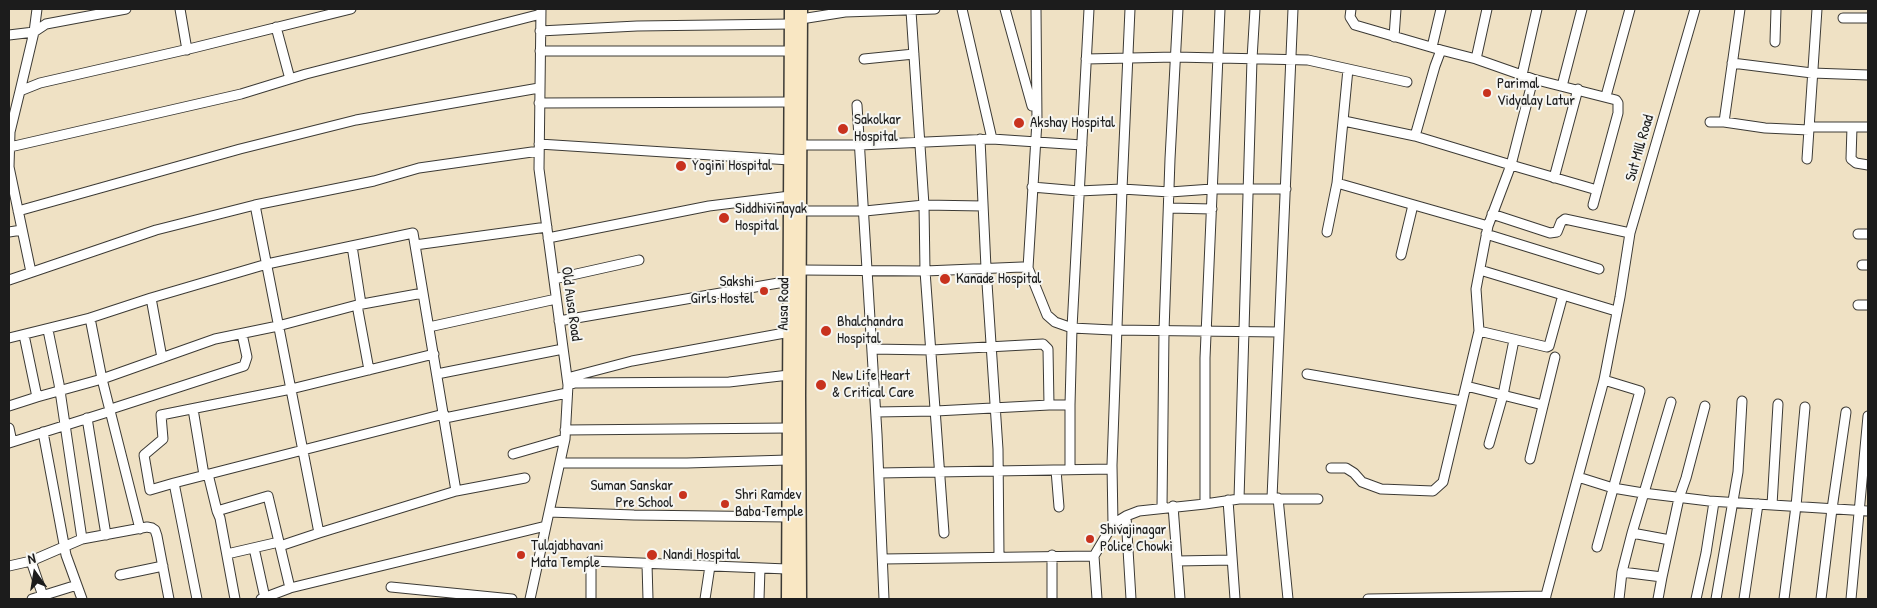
<!DOCTYPE html>
<html>
<head>
<meta charset="utf-8">
<style>
  body { margin:0 }
  #map { position:relative; width:1877px; height:608px; overflow:hidden; background:#efe1c4; font-family:"Patrick Hand",sans-serif }
  canvas { display:block }
  .frame { position:absolute; inset:0; border:10px solid #1c1c1c; pointer-events:none }
  .north { position:absolute; left:10px; top:548px; width:50px; height:50px; -webkit-text-stroke:4px #f6f6f2; paint-order:stroke; rotate:347deg; font-size:14px; font-weight:700; line-height:20px; text-align:center; color:#1c1c1c }
  .north::after { content:''; display:block; margin:auto; width:18px; height:22px; background:#1c1c1c; clip-path:polygon(50% 0,100% 100%,50% 72%,0 100%) }
</style>
</head>
<body>
<div id="map">
<canvas width="1877" height="608"></canvas>
<div class="frame"></div>
<div class="north">N</div>
</div>
<script>
const ctx = document.querySelector('canvas').getContext('2d');
ctx.lineJoin = 'round';
const poly = rows => new Path2D(rows.map(r => 'M' + r).join(''));
function stroke(path, color, width, dash) { ctx.strokeStyle = color; ctx.lineWidth = width; ctx.lineCap = dash ? 'butt' : 'round'; ctx.setLineDash(dash || []); ctx.stroke(path); }
function write(font, color, halo, rows, align = 'center') {
  ctx.font = font + ' "Patrick Hand",sans-serif'; ctx.lineWidth = 4; ctx.setLineDash([]); ctx.textBaseline = 'middle'; ctx.strokeStyle = halo; ctx.fillStyle = color; for (const [text, x, y, turn = 0] of rows) {
    ctx.save(); ctx.translate(x, y); ctx.rotate((+turn || 0) * Math.PI / 180); ctx.textAlign = isNaN(turn) ? turn : align; if (halo) ctx.strokeText(text, 0, 0); ctx.fillText(text, 0, 0); ctx.restore();
  }
}
const street = poly([
  [180,9,187,50],
  [962,9,992,139],
  [1005,9,1032,106],
  [1351,9,1350,17,1355,25,1441,50,1435,66,1415,136],
  [911,11,924,205,925,271,944,533],
  [1843,18,1868,18],
  [801,19,845,12,935,9],
  [276,27,290,79],
  [540,31,637,26,791,24],
  [9,35,34,32,37,9],
  [1394,37,1396,9],
  [1775,42,1776,9],
  [1432,47,1441,9],
  [1441,50,1476,59,1533,79,1616,100,1618,103,1618,113,1593,205],
  [540,51,792,51],
  [864,59,914,54],
  [1086,59,1175,57,1308,60,1407,82],
  [1476,59,1487,9],
  [1732,63,1812,73,1868,75],
  [1522,75,1537,9],
  [1562,86,1582,9],
  [20,91,34,32,46,24,126,9],
  [1606,96,1630,9],
  [539,103,791,102],
  [857,105,877,434,884,599],
  [1344,121,1415,136,1511,165,1533,79],
  [1710,122,1724,122,1765,128,1809,130],
  [1724,122,1740,9],
  [1809,127,1868,127],
  [1852,127,1851,159,1856,163,1868,165],
  [980,139,986,268,998,449,999,556],
  [539,144,790,160],
  [795,145,860,145,992,139,1082,145],
  [10,147,241,94,306,74,541,14],
  [1807,159,1817,9],
  [1554,178,1578,89],
  [1337,183,1488,226],
  [1032,187,1079,191,1122,189,1130,9],
  [1169,208,1212,209],
  [18,211,240,149,356,120,539,88],
  [801,211,865,211,924,205,983,206],
  [1492,214,1550,233,1557,232,1561,222,1565,219,1630,233],
  [9,232,22,230],
  [1327,232,1337,183,1348,69],
  [1486,234,1599,269],
  [1858,234,1868,234],
  [548,238,709,206,790,196],
  [415,245,547,227],
  [352,246,361,304],
  [1401,255,1413,205],
  [1862,265,1868,265],
  [1028,268,1037,121,1036,9],
  [801,270,925,271,1022,267,1028,268,1047,315,1055,322,1072,328,1113,330,1279,332],
  [1480,270,1616,311],
  [31,272,9,167,10,132,20,91,40,83,193,48,351,9],
  [554,279,639,260],
  [9,280,156,230,255,205],
  [1563,295,1549,346,1547,347,1479,331,1476,289,1488,226,1511,165,1597,190],
  [1858,305,1868,305],
  [559,321,790,281],
  [429,327,556,299],
  [48,330,59,384,82,539],
  [24,335,37,397,102,379,90,318],
  [9,338,90,318,151,298],
  [872,349,932,350,1043,344,1048,349,1049,405,936,411,876,412],
  [162,358,151,298,267,264,413,233,456,491],
  [369,370,357,305,423,293],
  [437,374,563,349],
  [1307,374,1462,401],
  [567,378,632,361,790,332],
  [568,385,575,383,729,382,789,375],
  [1466,386,1543,405],
  [1049,405,1070,405,1070,469],
  [1070,405,1072,328,1089,9],
  [9,406,37,397],
  [111,409,244,366,247,357,242,334],
  [193,409,204,475],
  [87,418,106,535],
  [445,418,567,393],
  [9,428,12,442],
  [565,430,789,428],
  [43,432,66,555,82,599],
  [9,443,111,411],
  [1489,444,1503,395,1514,340],
  [513,454,565,439],
  [1530,459,1555,357],
  [560,463,687,463,788,460],
  [1331,468,1346,468,1354,473,1362,482,1381,489,1433,491,1443,482,1479,331],
  [1056,470,1059,507],
  [879,473,1112,469],
  [208,474,217,511],
  [1578,477,1613,488,1643,493,1709,501,1868,511],
  [174,483,150,490,144,455,163,439,161,415,291,389,434,354],
  [1272,498,1293,9],
  [1278,498,1288,599],
  [1239,499,1252,59,1255,9],
  [1228,500,1235,599],
  [1205,504,1205,358,1220,9],
  [1772,505,1778,404],
  [1173,506,1180,599],
  [1162,507,1164,331,1170,159,1178,9],
  [549,512,634,515,788,517],
  [1126,516,1131,599],
  [1113,524,1112,465,1122,189,1170,192,1212,189,1286,189],
  [140,529,102,379,215,339,278,326,357,305],
  [319,533,456,491,525,478],
  [1632,533,1670,540],
  [280,546,319,533,255,205,374,181,419,168,539,151],
  [1597,547,1640,391,1604,380],
  [254,548,265,598],
  [227,554,279,542],
  [1052,555,1052,599],
  [883,559,1094,556],
  [31,561,44,599],
  [1177,561,1232,560],
  [647,564,648,599],
  [9,566,31,561,82,539,147,527,152,528,155,530,157,536,169,599],
  [1622,572,1662,577,1658,599],
  [120,575,163,566],
  [1662,577,1679,498,1686,478,1705,406],
  [391,587,512,599],
  [32,599,77,585],
  [197,599,174,483,444,414],
  [235,599,220,518,217,511,268,496,290,588,546,526],
  [261,599,290,588],
  [530,599,565,439,568,385,539,169,541,9],
  [591,599,591,561,787,569],
  [705,599,710,566],
  [759,599,760,568],
  [1097,599,1094,556,1113,524,1126,516,1139,511,1205,504,1239,499,1318,499],
  [1368,599,1546,596],
  [1545,599,1604,380,1620,297,1630,233,1695,9],
  [1619,599,1622,572,1632,533,1671,402],
  [1696,599,1706,553,1714,502],
  [1716,599,1738,472,1742,401],
  [1744,599,1758,504],
  [1784,599,1796,506,1805,407],
  [1821,599,1832,509,1846,412],
  [1851,599,1868,416]
]);
const secondary = poly([
  [788,599,791,9],
  [800,599,799,395,801,9]
]);
const markers = [
  [1487,93,5,"#c8321e"],
  [1019,123,6,"#c8321e"],
  [843,129,6,"#c8321e"],
  [681,166,6,"#c8321e"],
  [724,218,6,"#c8321e"],
  [945,279,6,"#c8321e"],
  [764,291,5,"#c8321e"],
  [826,331,6,"#c8321e"],
  [821,385,6,"#c8321e"],
  [683,495,5,"#c8321e"],
  [725,504,5,"#c8321e"],
  [1090,539,5,"#c8321e"],
  [521,555,5,"#c8321e"],
  [652,555,6,"#c8321e"]
];
const poiNames = [
  ["Parimal",1497,84],
  ["Vidyalay Latur",1497,101],
  ["Sakolkar",854,120],
  ["Hospital",854,137],
  ["Akshay Hospital",1030,123],
  ["Yogini Hospital",692,166],
  ["Siddhivinayak",735,209],
  ["Hospital",735,226],
  ["Kanade Hospital",956,279],
  ["Sakshi",754,282,"right"],
  ["Girls Hostel",754,299,"right"],
  ["Bhalchandra",837,322],
  ["Hospital",837,339],
  ["New Life Heart",832,376],
  ["& Critical Care",832,393],
  ["Suman Sanskar",673,486,"right"],
  ["Pre School",673,503,"right"],
  ["Shri Ramdev",735,495],
  ["Baba Temple",735,512],
  ["Shivajinagar",1100,530],
  ["Police Chowki",1100,547],
  ["Tulajabhavani",531,546],
  ["Mata Temple",531,563],
  ["Nandi Hospital",663,555]
];
const streetNames = [
  ["Sut Mill Road",1640,148,-74],
  ["Old Ausa Road",571,304,82],
  ["Ausa Road",784,304,-89]
];
stroke(street, '#3c3a35', 11);
stroke(secondary, '#3c3a35', 15);
stroke(street, '#fff', 9);
stroke(secondary, '#f9e7c3', 12);
for (const [x, y, r, color] of markers) { const dot = new Path2D(); dot.arc(x, y, r, 0, 2 * Math.PI); ctx.fillStyle = color; ctx.fill(dot); stroke(dot, '#f6f6f2', 2); }
write('15px', '#1c1c1c', '#f6f6f2', poiNames, 'left');
write('15px', '#1c1c1c', '#f6f6f2', streetNames);
</script>
</body>
</html>
